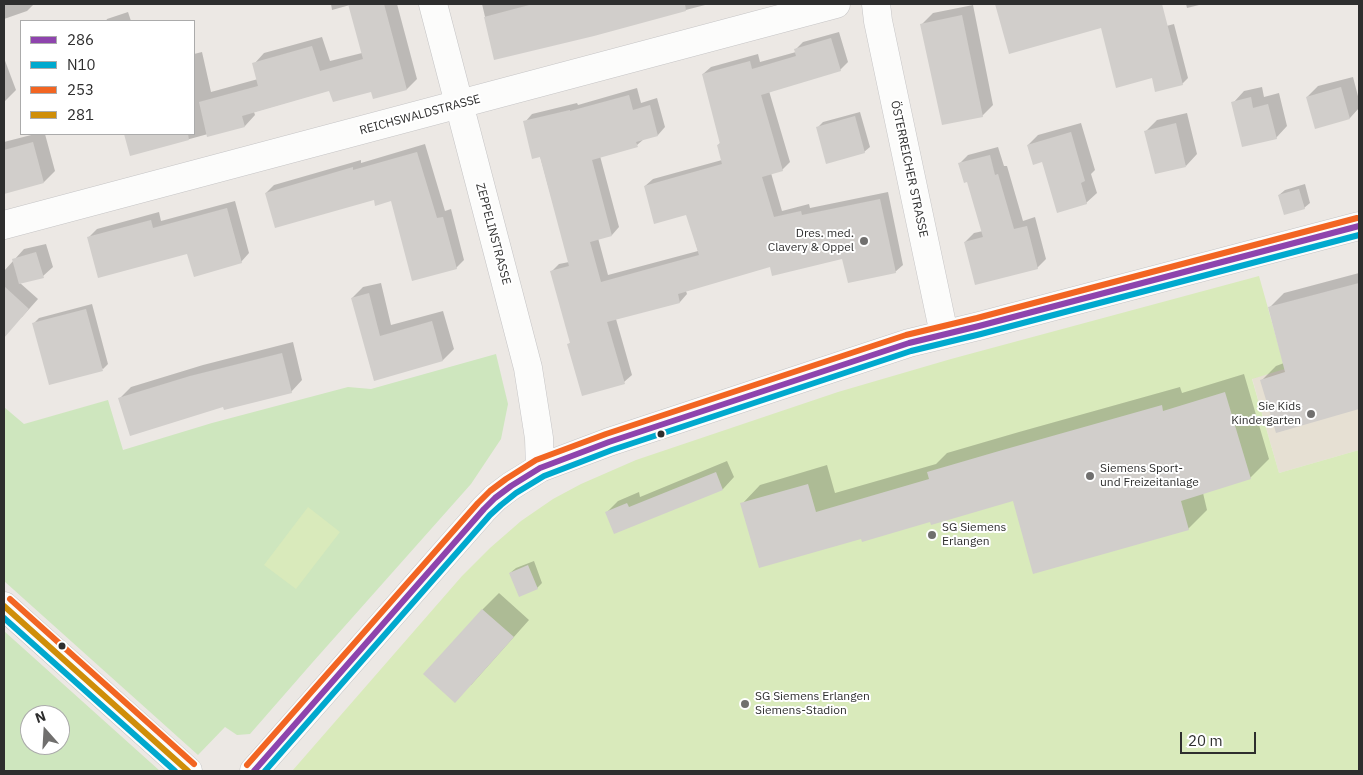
<!DOCTYPE html>
<html>
<head>
<meta charset="utf-8">
<style>
  body { margin:0 }
  #map { position:relative; width:1363px; height:775px; overflow:hidden; background:#ece8e4; font-family:"IBM Plex Sans",sans-serif }
  canvas { display:block }
  .frame { position:absolute; inset:0; border:5px solid #2e2e2e; pointer-events:none }
  .legend { position:absolute; left:20px; top:20px; width:175px; height:115px; box-sizing:border-box; background:#fff; border:1px solid #ababab; margin:0; padding:6px 9px; list-style:none; font-size:15px; color:#2e2e2e }
  .legend li { display:flex; align-items:center; gap:10px; height:25px }
  .legend b { width:25px; border:1px solid #ababab }
  .north { position:absolute; left:20px; top:705px; width:50px; height:50px; box-sizing:border-box; background:#fff; border:1px solid #ababab; border-radius:50%; rotate:341deg; font-size:14px; font-weight:700; line-height:20px; text-align:center; color:#2e2e2e }
  .north::after { content:''; display:block; margin:auto; width:18px; height:22px; background:#706f6e; clip-path:polygon(50% 0,100% 100%,50% 72%,0 100%) }
  .scale { position:absolute; left:1180px; top:732px; width:76px; height:22px; box-sizing:border-box; border:2px solid #2e2e2e; border-top:0; padding-left:6px; font-size:15px; line-height:18px; white-space:nowrap; color:#2e2e2e; -webkit-text-stroke:4px #fff; paint-order:stroke }
</style>
</head>
<body>
<div id="map">
<canvas width="1363" height="775"></canvas>
<div class="frame"></div>
<ul class="legend">
<li><b style="height:6px;background:#8e44ad"></b>286</li>
<li><b style="height:6px;background:#00a9ce"></b>N10</li>
<li><b style="height:6px;background:#f26522"></b>253</li>
<li><b style="height:6px;background:#cf8e09"></b>281</li>
</ul>
<div class="north">N</div>
<div class="scale">20 m</div>
</div>
<script>
const ctx = document.querySelector('canvas').getContext('2d');
ctx.lineJoin = 'round';
function paint(path, color) { ctx.fillStyle = color; ctx.fill(path, 'evenodd'); }
const poly = rows => new Path2D(rows.map(r => 'M' + r).join(''));
function stroke(path, color, width, dash) { ctx.strokeStyle = color; ctx.lineWidth = width; ctx.lineCap = dash ? 'butt' : 'round'; ctx.setLineDash(dash || []); ctx.stroke(path); }
function write(font, color, halo, rows, align = 'center') {
  ctx.font = font + ' "IBM Plex Sans",sans-serif'; ctx.lineWidth = 4; ctx.setLineDash([]); ctx.textBaseline = 'middle'; ctx.strokeStyle = halo; ctx.fillStyle = color; for (const [text, x, y, turn = 0] of rows) {
    ctx.save(); ctx.translate(x, y); ctx.rotate((+turn || 0) * Math.PI / 180); ctx.textAlign = isNaN(turn) ? turn : align; if (halo) ctx.strokeText(text, 0, 0); ctx.fillText(text, 0, 0); ctx.restore();
  }
}
const education = poly([
  [1359,309,1359,450,1279,473,1252,378,1284,369,1275,332]
]);
const green = poly([
  [496,354,508,404,501,439,471,484,312,663,250,734,237,735,225,727,198,755,4,581,4,407,24,424,108,400,123,450,212,423,348,387,371,389],
  [4,631,160,771,4,771],
  [30,715,60,715,60,745,30,745]
]);
const pitch = poly([
  [1259,276,1285,369,1252,379,1279,473,1359,450,1359,771,293,770,462,576,490,548,521,521,553,499,581,484,636,460,838,392,951,359],
  [308,507,340,532,296,589,264,565]
]);
const shadow = poly([
  [4,4,34,4,27,11,4,19],
  [331,4,397,4,417,79,407,89,330,90,254,112,255,115,245,126,208,134,131,155,125,134,194,134,194,54,202,52,211,92,258,79,254,64,264,53,322,37,330,61,362,53,350,5,332,10],
  [482,4,709,4,495,59],
  [996,4,1148,4,1155,29,1174,24,1188,78,1182,84,1152,77,1102,26,1010,52],
  [1186,4,1203,4,1187,8],
  [973,5,993,105,982,116,922,24,933,13],
  [128,12,131,21,106,21,107,19],
  [839,32,848,62,840,70,769,91,790,162,782,170,771,173,782,211,809,204,810,208,888,192,903,265,895,272,843,257,771,265,686,291,687,294,680,302,616,319,632,375,624,382,569,344,571,342,551,272,559,264,569,262,540,156,525,122,532,114,577,103,578,105,637,88,641,103,657,98,665,127,658,135,644,139,637,145,600,156,619,227,612,235,598,238,608,275,698,251,687,214,645,186,653,179,722,160,718,145,721,142,703,74,711,67,758,54,760,62,796,52,796,49,803,42],
  [4,58,16,90,4,102],
  [1353,77,1359,100,1359,108,1350,118,1316,128,1307,97,1318,86],
  [1262,87,1264,97,1279,93,1287,126,1276,138,1233,103,1244,91],
  [860,112,870,147,864,152,818,127,823,122],
  [1187,113,1197,154,1186,166,1146,131,1157,120],
  [1081,123,1095,170,1091,174,1097,193,1086,203,1028,145,1038,135],
  [35,134,45,134,55,171,44,182,4,192,4,142],
  [425,144,445,211,451,209,464,260,456,268,392,200,266,193,274,185,361,160,361,163],
  [998,147,1004,166,1007,166,1023,221,1035,217,1046,259,1037,268,965,242,974,233,983,231,968,181,959,164,968,155],
  [1305,184,1310,203,1304,208,1279,195,1285,190],
  [235,201,249,253,241,262,89,237,97,229,159,212,161,221],
  [46,244,53,267,43,276,20,283,38,299,22,317,10,324,4,330,4,271,24,249],
  [1359,273,1359,408,1277,432,1262,380,1276,366,1284,363,1270,307,1284,293],
  [381,283,391,325,443,311,454,349,443,360,374,379,352,298,363,287],
  [92,304,108,364,103,369,34,323,39,318],
  [293,342,302,380,291,392,120,398,131,387,203,365],
  [1244,374,1269,459,1250,478,1203,493,1207,510,1188,529,1014,500,862,538,742,504,760,485,827,465,835,493,936,464,947,453,1019,432,1180,387,1182,393],
  [727,461,734,477,723,489,615,532,607,512,618,501,639,492,640,497],
  [534,561,542,583,537,588,510,573,516,568],
  [499,593,529,620,471,685,425,674,483,609]
]);
const building = poly([
  [348,4,384,4,407,90,373,99,371,92,333,102,329,91,242,116,245,127,207,137,199,102,258,86,252,63,312,46,320,71,363,59],
  [533,4,685,4,686,11,594,36,494,60,484,17],
  [995,4,1162,4,1183,85,1155,92,1152,78,1116,88,1101,28,1009,54],
  [962,15,983,117,942,125,920,24],
  [831,38,841,71,761,95,783,171,762,177,774,217,801,211,802,215,880,199,896,273,848,283,842,259,772,276,770,267,678,294,680,303,607,322,625,384,582,396,567,344,570,343,550,271,569,266,540,157,532,159,523,121,570,110,570,111,629,95,633,110,650,105,658,136,636,142,638,147,592,160,612,236,590,242,601,282,699,255,686,215,654,224,644,186,722,164,717,145,720,144,702,74,750,61,752,69,796,56,794,49],
  [1341,87,1350,119,1315,129,1306,97],
  [1251,97,1253,108,1268,104,1277,139,1242,147,1231,102],
  [855,116,865,153,826,164,816,127],
  [1176,123,1186,167,1155,174,1144,131],
  [1071,132,1085,181,1081,183,1087,204,1057,213,1042,162,1033,165,1027,145],
  [124,134,188,134,189,140,130,156],
  [33,142,44,183,4,194,4,150],
  [417,152,437,218,443,217,457,269,412,281,391,201,375,206,374,200,275,228,265,193,353,167,353,170],
  [990,155,995,175,998,174,1014,229,1027,226,1038,269,975,285,964,242,983,237,967,182,964,183,958,163],
  [1299,189,1305,209,1284,215,1278,195],
  [227,208,242,263,194,277,187,254,98,278,87,237,151,220,153,228],
  [36,252,44,278,19,284,12,259],
  [1359,283,1359,409,1276,433,1260,380,1285,372,1268,307],
  [4,286,29,309,4,338],
  [369,293,380,336,432,321,443,361,374,381,351,298],
  [86,309,103,371,49,385,32,323],
  [282,353,292,393,224,410,223,407,130,436,118,398,190,376],
  [1225,392,1251,479,1181,501,1189,530,1033,574,1013,501,931,525,930,522,862,542,861,539,759,568,740,503,808,484,816,512,929,479,927,472,999,451,1162,405,1163,411],
  [716,472,723,490,614,534,605,512,627,503,629,507],
  [528,565,538,589,519,597,509,573],
  [482,609,514,637,455,703,423,674]
]);
const minor = poly([
  [433,4,528,368,539,438,540,468],
  [876,4,878,21,944,334],
  [4,225,836,4],
  [4,606,188,771],
  [254,771,484,509,495,498,511,486,540,468,609,442,909,343,979,326,1359,226]
]);
const bus1 = poly([
  [254,771,484,509,495,498,511,486,540,468,609,442,909,343,979,326,1359,226]
]);
const bus2 = poly([
  [4,618,175,771],
  [265,771,490,515,501,505,516,493,544,476,612,450,911,351,981,334,1359,235]
]);
const bus3 = poly([
  [10,599,194,764],
  [247,765,478,503,490,491,506,479,536,460,606,434,906,335,977,318,1357,218]
]);
const bus4 = poly([
  [4,606,188,771]
]);
const markers = [
  [864,241,5,"#706f6e"],
  [1311,414,5,"#706f6e"],
  [661,434,4.5,"#2e2e2e"],
  [1090,476,5,"#706f6e"],
  [932,535,5,"#706f6e"],
  [62,646,4.5,"#2e2e2e"],
  [745,704,5,"#706f6e"]
];
const streetNames = [
  ["REICHSWALDSTRASSE",420,115,-15],
  ["ÖSTERREICHER STRASSE",909,169,78],
  ["ZEPPELINSTRASSE",493,234,75]
];
const poiNames = [
  ["Dres. med.",854,234,"right"],
  ["Clavery & Oppel",854,248,"right"],
  ["Sie Kids",1301,407,"right"],
  ["Kindergarten",1301,421,"right"],
  ["Siemens Sport-",1100,469],
  ["und Freizeitanlage",1100,483],
  ["SG Siemens",942,528],
  ["Erlangen",942,542],
  ["SG Siemens Erlangen",755,697],
  ["Siemens-Stadion",755,711]
];
paint(education, '#e6e0d3');
paint(green, '#cee6be');
paint(pitch, '#d9eabb');
paint(shadow, '#0003');
paint(building, '#d1cecb');
stroke(minor, '#c5c4c5', 29);
stroke(minor, '#fcfcfb', 28);
stroke(bus1, '#8e44ad', 6);
stroke(bus2, '#00a9ce', 6);
stroke(bus3, '#f26522', 6);
stroke(bus4, '#cf8e09', 6);
for (const [x, y, r, color] of markers) { const dot = new Path2D(); dot.arc(x, y, r, 0, 2 * Math.PI); ctx.fillStyle = color; ctx.fill(dot); stroke(dot, '#fff', 2); }
write('12px', '#2e2e2e', '#fff', streetNames);
write('12px', '#2e2e2e', '#fff', poiNames, 'left');
</script>
</body>
</html>
